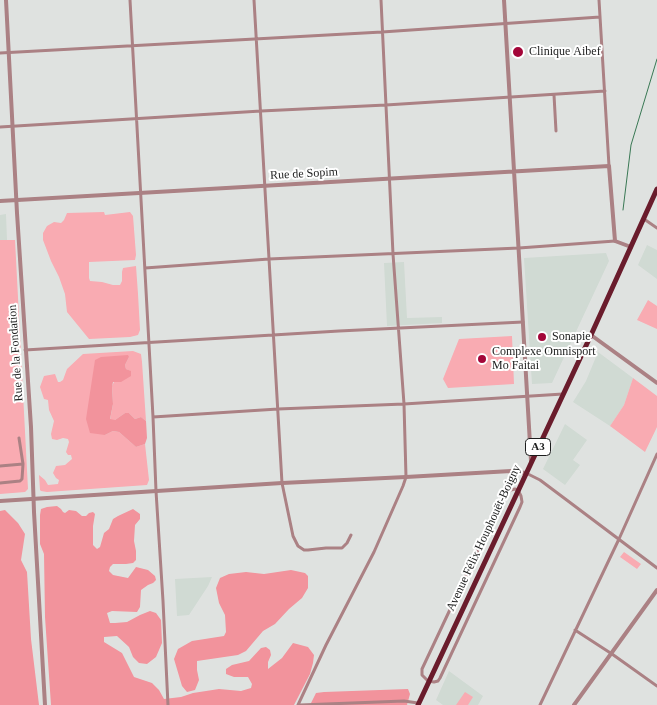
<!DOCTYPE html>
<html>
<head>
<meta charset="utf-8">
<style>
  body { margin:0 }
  canvas { display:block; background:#dfe2e0 }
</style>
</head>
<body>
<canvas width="657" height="705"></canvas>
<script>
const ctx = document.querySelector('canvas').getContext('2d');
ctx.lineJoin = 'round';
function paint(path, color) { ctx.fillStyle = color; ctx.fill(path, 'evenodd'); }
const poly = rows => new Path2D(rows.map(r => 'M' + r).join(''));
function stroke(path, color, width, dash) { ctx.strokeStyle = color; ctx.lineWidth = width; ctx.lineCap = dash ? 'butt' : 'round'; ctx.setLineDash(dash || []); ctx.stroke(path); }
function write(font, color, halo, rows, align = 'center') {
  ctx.font = font + ' Georgia,serif'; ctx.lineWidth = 4; ctx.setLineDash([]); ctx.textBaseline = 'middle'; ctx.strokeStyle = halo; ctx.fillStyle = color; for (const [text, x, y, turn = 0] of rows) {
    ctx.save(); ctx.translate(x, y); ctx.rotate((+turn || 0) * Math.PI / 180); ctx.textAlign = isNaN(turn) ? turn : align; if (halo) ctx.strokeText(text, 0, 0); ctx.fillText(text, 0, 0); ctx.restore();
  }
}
const built = poly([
  [6,214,7,240,0,240,0,215],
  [647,245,657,250,657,279,638,265],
  [606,253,609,261,552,383,532,384,524,258],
  [404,262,407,318,442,317,442,323,387,326,384,263],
  [598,352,633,378,624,405,610,426,573,402,586,381],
  [565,424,587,440,573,460,580,465,565,485,543,469],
  [212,577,208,586,189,615,177,616,175,579],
  [449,671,483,696,478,705,443,705,436,700]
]);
const green = poly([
  [104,212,105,215,130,212,133,216,136,255,135,260,89,262,89,278,90,281,102,282,113,285,120,285,122,281,122,272,123,268,136,266,138,294,140,330,138,335,130,337,89,339,67,312,65,294,59,277,51,261,43,240,43,233,47,226,54,222,61,223,64,220,67,213],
  [0,240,15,240,28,489,25,492,0,494],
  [648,300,657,306,657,329,637,320],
  [512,336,514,384,448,388,443,379,459,339],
  [133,351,141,354,142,362,146,421,141,417,135,419,129,413,125,413,115,420,110,420,113,404,112,386,114,382,117,382,130,371,126,369,125,365,129,357,101,357,105,435,113,431,119,432,136,447,145,444,149,480,147,485,47,492,41,491,40,490,39,475,45,480,48,485,58,484,59,480,56,478,53,473,56,466,65,465,72,459,71,455,68,455,66,452,69,442,68,439,63,438,57,440,52,439,51,434,54,421,49,410,48,400,44,399,40,387,44,376,55,374,58,382,60,382,63,380,67,369,83,354],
  [633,378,657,396,657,427,645,452,610,426,624,405],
  [624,552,641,564,637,569,620,557],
  [465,692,473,697,468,705,456,705]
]);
const forest = poly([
  [128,355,129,357,125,365,126,369,131,371,131,376,121,382,113,382,112,387,113,404,110,419,115,420,125,413,129,413,135,419,141,417,146,421,147,438,145,444,136,447,119,432,113,431,105,435,90,433,86,419,95,360,101,357],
  [57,506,61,509,63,512,65,513,69,510,76,511,82,516,86,516,89,513,93,512,95,514,93,526,93,545,97,549,100,547,104,533,109,529,113,519,118,516,133,509,140,514,140,519,135,525,134,541,136,551,136,560,133,563,126,564,113,564,110,567,109,571,113,575,128,578,136,567,148,570,155,576,156,580,153,583,148,585,141,590,140,607,137,612,112,611,107,613,110,623,115,623,127,622,140,615,150,611,156,613,161,620,162,643,156,657,147,664,139,663,133,657,129,647,117,636,104,637,104,642,122,653,134,677,152,683,159,690,164,699,181,697,193,693,219,689,241,691,251,688,252,684,248,677,234,677,226,674,226,669,232,665,249,661,261,648,266,647,270,650,271,655,268,662,268,669,282,658,293,643,308,647,314,655,313,663,310,674,294,705,51,705,45,617,44,554,40,544,40,515,41,509,47,507],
  [5,510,18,523,25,534,21,560,27,572,31,639,39,705,0,705,0,511],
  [291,570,305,573,308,576,308,588,302,598,289,609,275,624,263,631,246,651,238,655,197,661,197,670,199,680,195,690,187,692,182,686,174,659,178,649,192,641,224,636,226,632,225,615,219,603,216,588,220,578,229,574,246,572,264,574],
  [408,689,410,694,407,705,310,705,316,693,324,692]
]);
const stream = poly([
  [623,210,631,145,657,59]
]);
const minor = poly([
  [130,0,153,417,156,491,163,601,168,705],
  [254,0,282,483,293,536,298,546,304,550,308,550,326,548,342,548,347,543,351,535],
  [599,0,609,166],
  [0,53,382,32,600,17],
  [554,95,556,131],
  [0,127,261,111,386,105,605,91],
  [644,219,657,228],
  [145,268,269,259,519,248,615,241],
  [25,350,339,331,523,322],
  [153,417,278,409,404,404,563,394],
  [0,466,23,464],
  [526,473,540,480,568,501,657,568],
  [0,483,20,481,22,479,23,464,19,438],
  [515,489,518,490,521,496,522,502,520,507,440,678,438,681,434,682,428,681,422,675,422,669,503,497,507,491,515,489],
  [575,630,612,654,657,686],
  [298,705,326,645,374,552,403,486,406,477,404,404,393,254,381,0],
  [300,705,404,701,418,703],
  [540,705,619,539,657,454]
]);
const tertiary = poly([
  [6,0,17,213,31,427,34,512,45,705],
  [504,0,531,461],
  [0,201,609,166,615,241,631,247],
  [591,335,657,383],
  [0,501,282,483,406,477,511,471,526,473],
  [574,705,657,590]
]);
const trunk = poly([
  [418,705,591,335,657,189]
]);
const markers = [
  [518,52,6,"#a30639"],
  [542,337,5,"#a30639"],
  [482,359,5,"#a30639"]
];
const shields = [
  [538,447,25]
];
const shieldNames = [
  ["A3",538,447]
];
const poiNames = [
  ["Clinique Aibef",529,52],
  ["Sonapie",552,337],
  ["Complexe Omnisport",492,352],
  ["Mo Faitai",492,366]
];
const streetNames = [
  ["Rue de Sopim",304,174,-3],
  ["Rue de la Fondation",16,353,-94],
  ["Avenue Félix Houphouët-Boigny",484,538,-65]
];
paint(built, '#d0dad3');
paint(green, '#f9abb2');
paint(forest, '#f2939c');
stroke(stream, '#397854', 1);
stroke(minor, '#ab8184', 3);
stroke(tertiary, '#ab8184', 4);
stroke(trunk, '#6a1c2c', 5);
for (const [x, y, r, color] of markers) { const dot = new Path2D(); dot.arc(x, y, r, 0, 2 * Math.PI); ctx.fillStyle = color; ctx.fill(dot); stroke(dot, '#fff', 2); }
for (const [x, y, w] of shields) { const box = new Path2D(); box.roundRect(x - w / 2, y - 8.5, w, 17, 4); ctx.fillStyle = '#fff'; ctx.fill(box); stroke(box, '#1c1d1d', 1); }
write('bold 11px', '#1c1d1d', null, shieldNames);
write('12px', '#1c1d1d', '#fff', poiNames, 'left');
write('12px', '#1c1d1d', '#fff', streetNames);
</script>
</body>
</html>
